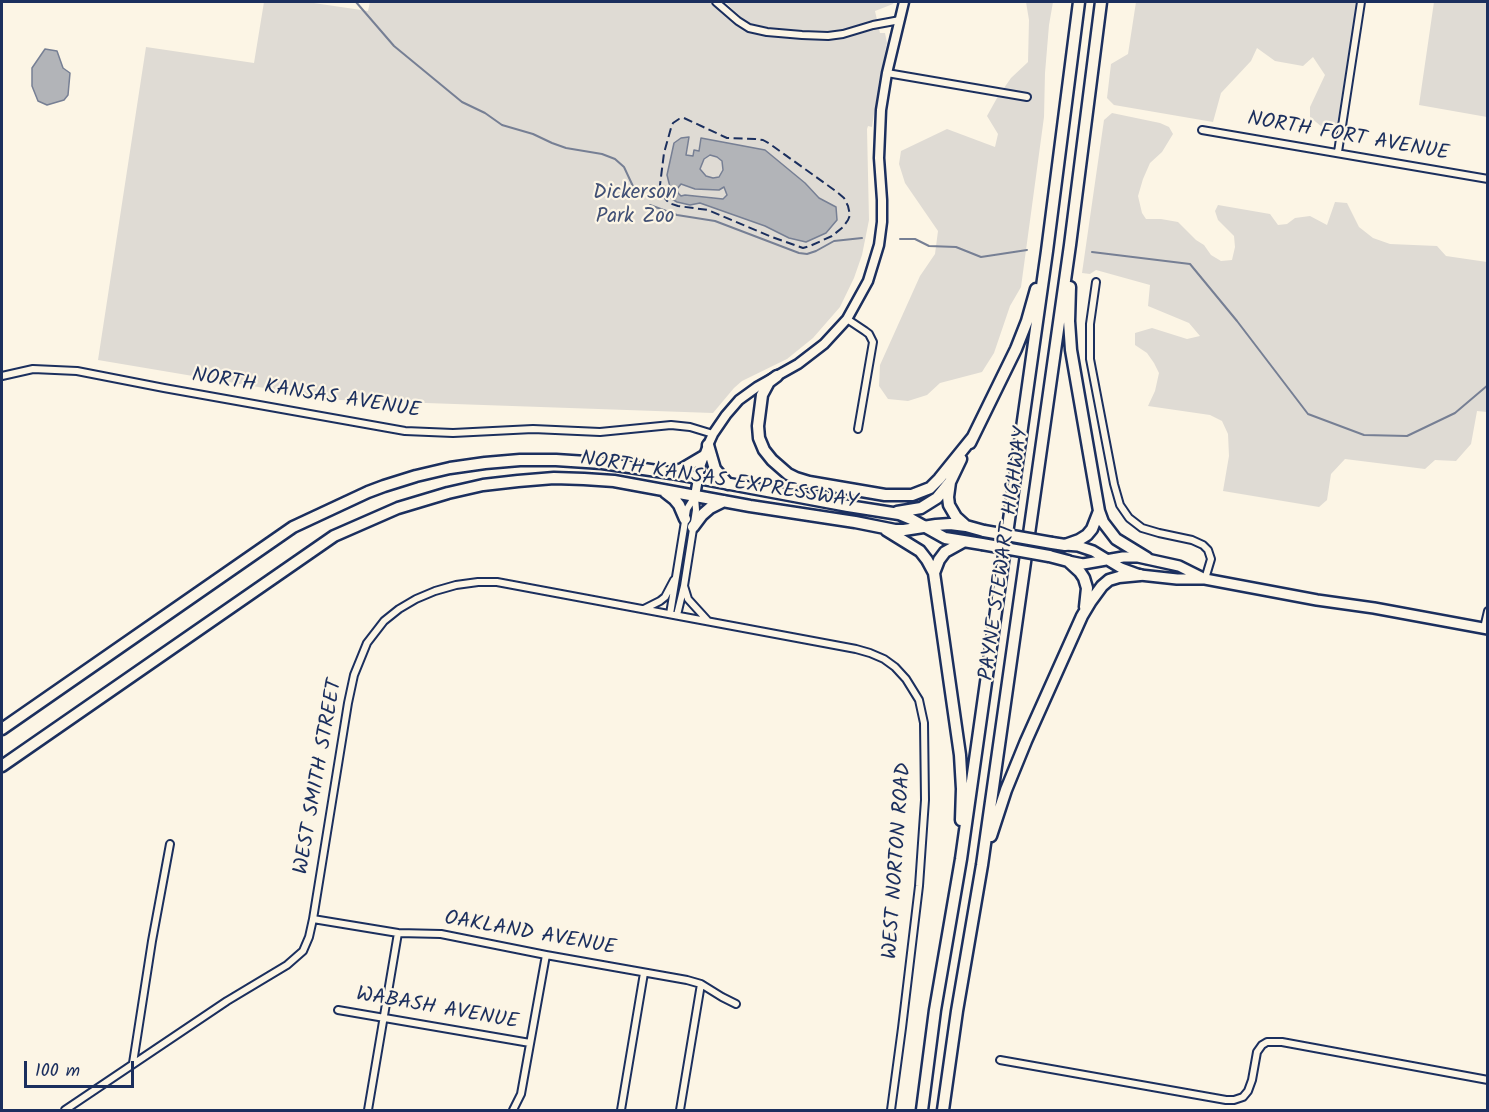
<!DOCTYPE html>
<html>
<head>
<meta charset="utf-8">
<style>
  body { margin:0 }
  #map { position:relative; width:1489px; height:1112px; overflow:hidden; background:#fcf5e5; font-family:Kalam,sans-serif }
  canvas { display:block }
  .frame { position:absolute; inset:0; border:3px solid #1b2f5e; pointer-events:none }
  .scale { position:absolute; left:24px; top:1061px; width:110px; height:27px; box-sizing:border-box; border:3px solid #1b2f5e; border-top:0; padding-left:8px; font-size:18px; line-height:21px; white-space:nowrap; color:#1b2f5e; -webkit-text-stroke:4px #fcf5e5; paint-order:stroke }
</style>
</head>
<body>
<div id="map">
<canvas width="1489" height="1112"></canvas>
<div class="frame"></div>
<div class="scale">100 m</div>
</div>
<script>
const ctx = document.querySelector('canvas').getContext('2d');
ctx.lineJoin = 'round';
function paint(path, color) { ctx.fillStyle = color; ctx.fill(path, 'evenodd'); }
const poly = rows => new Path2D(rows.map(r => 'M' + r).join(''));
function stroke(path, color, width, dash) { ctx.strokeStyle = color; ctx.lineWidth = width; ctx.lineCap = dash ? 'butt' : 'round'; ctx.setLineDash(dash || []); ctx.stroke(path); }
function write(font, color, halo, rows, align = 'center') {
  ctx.font = font + ' Kalam,sans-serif'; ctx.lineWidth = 4.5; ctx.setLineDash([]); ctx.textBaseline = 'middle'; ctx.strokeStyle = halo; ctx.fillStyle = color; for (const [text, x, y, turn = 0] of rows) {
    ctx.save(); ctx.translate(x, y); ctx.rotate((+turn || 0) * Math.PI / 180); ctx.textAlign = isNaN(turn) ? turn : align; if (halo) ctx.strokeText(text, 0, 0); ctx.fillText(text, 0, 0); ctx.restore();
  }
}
const green = poly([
  [264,2,307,2,368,11,370,2,710,2,726,16,742,18,725,2,894,2,893,4,875,11,880,33,885,33,887,43,879,81,872,127,868,126,867,129,869,220,862,255,854,278,840,307,813,338,787,359,742,381,734,388,713,413,340,400,276,390,98,360,146,47,254,63],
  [1026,2,1053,2,1049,25,1045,73,1044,117,1021,287,1010,306,994,353,982,372,940,383,927,395,908,401,888,399,879,386,880,365,920,276,935,254,938,231,905,183,899,164,901,151,947,129,995,147,998,134,987,116,997,98,1011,78,1028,62,1029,20],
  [1136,2,1357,2,1336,131,1322,127,1310,117,1310,107,1325,75,1313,57,1303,66,1275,61,1257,48,1251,61,1221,93,1213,122,1114,105,1107,98,1111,64,1128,54],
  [1434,2,1487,2,1487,117,1419,105],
  [1112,113,1160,123,1169,127,1173,134,1162,152,1150,163,1143,179,1138,196,1142,213,1146,219,1161,219,1178,222,1196,240,1204,245,1211,255,1221,261,1232,260,1235,247,1234,236,1218,220,1215,211,1218,205,1270,214,1278,225,1287,224,1295,218,1310,216,1327,225,1335,202,1347,203,1359,227,1373,238,1390,244,1437,246,1446,256,1487,262,1486,299,1488,299,1487,412,1477,411,1471,444,1456,461,1435,460,1425,469,1345,459,1331,474,1327,500,1319,507,1223,491,1229,456,1228,434,1222,421,1210,415,1148,406,1155,391,1159,373,1154,363,1147,353,1135,345,1135,333,1152,328,1187,339,1200,336,1189,323,1148,306,1150,285,1096,270,1090,274,1082,273,1104,120]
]);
const water = poly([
  [45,49,57,51,63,68,70,73,68,95,64,100,47,105,38,101,32,86,32,68,45,49],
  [689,137,686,155,693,156,694,150,699,151,701,138,765,150,805,183,819,198,836,207,837,220,826,233,806,242,789,238,765,226,700,203,690,205,677,202,672,199,666,193,670,187,667,175,674,143,681,138,689,137],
  [710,155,717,157,722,161,723,170,719,177,713,178,706,176,700,169,704,159,710,155],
  [681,184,695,189,719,190,724,187,727,195,723,199,685,195,681,196,678,193,677,189,681,184]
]);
const stream = poly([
  [356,2,394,46,462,102,485,113,502,125,533,134,552,143,566,148,602,154,615,159,624,167,638,197],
  [650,205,677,215,715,221,799,253,807,254,816,251,834,241,862,238],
  [900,239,915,239,929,246,956,247,981,257,1027,250],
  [1092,252,1190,264,1237,321,1308,414,1364,435,1407,436,1455,413,1488,385]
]);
const street = poly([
  [716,2,738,21,749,28,767,32,802,35,828,36,843,34,873,25,900,20],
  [887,73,1027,97],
  [1202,130,1488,179],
  [1338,152,1361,2],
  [1096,282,1090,324,1090,359,1114,484,1120,505,1129,518,1142,528,1159,533,1192,540,1203,545,1208,550,1211,559,1205,579],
  [847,319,865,331,869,334,873,342,858,429],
  [2,376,33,369,77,371,164,388,405,431,453,433,533,429,600,432,671,425,690,427,713,434],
  [684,586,688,599,708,621],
  [644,609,660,601,665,597,674,580],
  [670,614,687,509,695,496],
  [677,615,684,586,696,510,695,497],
  [1484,628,1488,611],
  [313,919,398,933,441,934,546,955,687,980,701,984,722,997,736,1004],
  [338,1010,530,1043],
  [1000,1060,1226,1100,1234,1100,1243,1097,1248,1091,1252,1080,1257,1052,1262,1045,1267,1042,1282,1042,1488,1080],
  [133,1063,152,941,170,844],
  [65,1110,227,1001,287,965,303,951,309,937,313,919,348,703,354,675,367,643,384,621,399,609,416,599,435,591,456,585,478,582,497,582,856,649,870,653,884,659,895,667,906,679,919,700,924,723,925,800,919,886,902,1028,891,1110],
  [368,1110,398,933],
  [513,1110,521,1094,546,955],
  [621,1110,644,973],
  [680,1110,701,984]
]);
const secondary = poly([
  [695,496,700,467,708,445,713,434,726,415,739,400,757,387,798,364,824,344,847,319,868,281,879,245,882,222,882,200,879,158,881,110,887,73,904,2]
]);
const primary = poly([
  [1065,545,1078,546,1093,551,1121,568,1140,575,1177,579,1205,579,1317,600,1374,608,1488,629],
  [1068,561,1083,564,1123,557,1138,557,1179,566,1203,578]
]);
const highway = poly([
  [1070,287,1069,321,1071,350,1099,511,1103,522,1116,539,1147,558],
  [777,376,769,382,762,395,758,426,759,438,764,450,772,460,788,474,796,478,809,482,885,495,912,495,930,488,939,479,973,437],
  [970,443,1016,349,1027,321,1036,289],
  [708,445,715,469,728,484],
  [671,473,682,469,704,456],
  [950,482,948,497,949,505,956,517,966,526],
  [665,492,674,499,679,505,685,519],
  [897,512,921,508,937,498,950,482,961,459],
  [693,527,702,515,710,508,724,501],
  [886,530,920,551,927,560,934,573,960,755,962,789,961,820],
  [1052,543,1065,545,1079,540,1087,535,1092,529,1099,511],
  [1049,556,1068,561,1080,572,1084,578,1087,588,1085,607],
  [934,573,939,560,945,552,963,542],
  [2,729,293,527,368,492,384,486,416,476,450,468,485,463,520,460,556,460,602,463,671,473,848,506,899,514,911,519,945,538,982,544],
  [2,766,334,536,398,508,448,493,483,485,518,481,554,478,584,479,614,481,750,506,855,522,895,530,904,530,936,525,950,524,966,526,984,531],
  [991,836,1006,790,1026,741,1082,616,1091,601,1102,586,1109,580,1119,577,1140,575],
  [922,1110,935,1010,961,859,1047,251,1079,2],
  [943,1110,957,1011,982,865,1070,245,1101,2]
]);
const rail = poly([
  [684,118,727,138,755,139,763,140,770,144,837,192,844,198,848,206,850,215,848,220,843,227,832,236,810,246,803,248,772,237,708,210,678,206,669,203,664,197,660,185,664,153,671,128,673,123,679,119,684,118]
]);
const highwayBridge = poly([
  [984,531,1052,543],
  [982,544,1049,556]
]);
const streetNames = [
  ["NORTH FORT AVENUE",1348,138,10],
  ["NORTH KANSAS AVENUE",306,395,9],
  ["NORTH KANSAS EXPRESSWAY",719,482,9],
  ["PAYNE STEWART HIGHWAY",1006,554,-82],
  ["WEST SMITH STREET",320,777,-80],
  ["WEST NORTON ROAD",899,861,-86],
  ["OAKLAND AVENUE",530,935,10],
  ["WABASH AVENUE",437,1010,10]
];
const parkNames = [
  ["Dickerson",635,194],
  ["Park Zoo",635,218]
];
paint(green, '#dfdbd4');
paint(water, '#b2b4b8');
stroke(water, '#767f94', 1.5);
stroke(stream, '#767f94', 2);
stroke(street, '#1b2f5e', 10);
stroke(secondary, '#1b2f5e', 13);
stroke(primary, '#1b2f5e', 14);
stroke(highway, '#1b2f5e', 15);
stroke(street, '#fcf5e5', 6);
stroke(secondary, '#fcf5e5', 8);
stroke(primary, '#fcf5e5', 9);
stroke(highway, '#fcf5e5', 10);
stroke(rail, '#1b2f5e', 2, [9, 4.5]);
stroke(highwayBridge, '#1b2f5e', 15, []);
stroke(highwayBridge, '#fcf5e5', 10);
write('21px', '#1b2f5e', '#fcf5e5', streetNames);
write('21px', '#425176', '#fcf5e5', parkNames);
</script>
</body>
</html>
